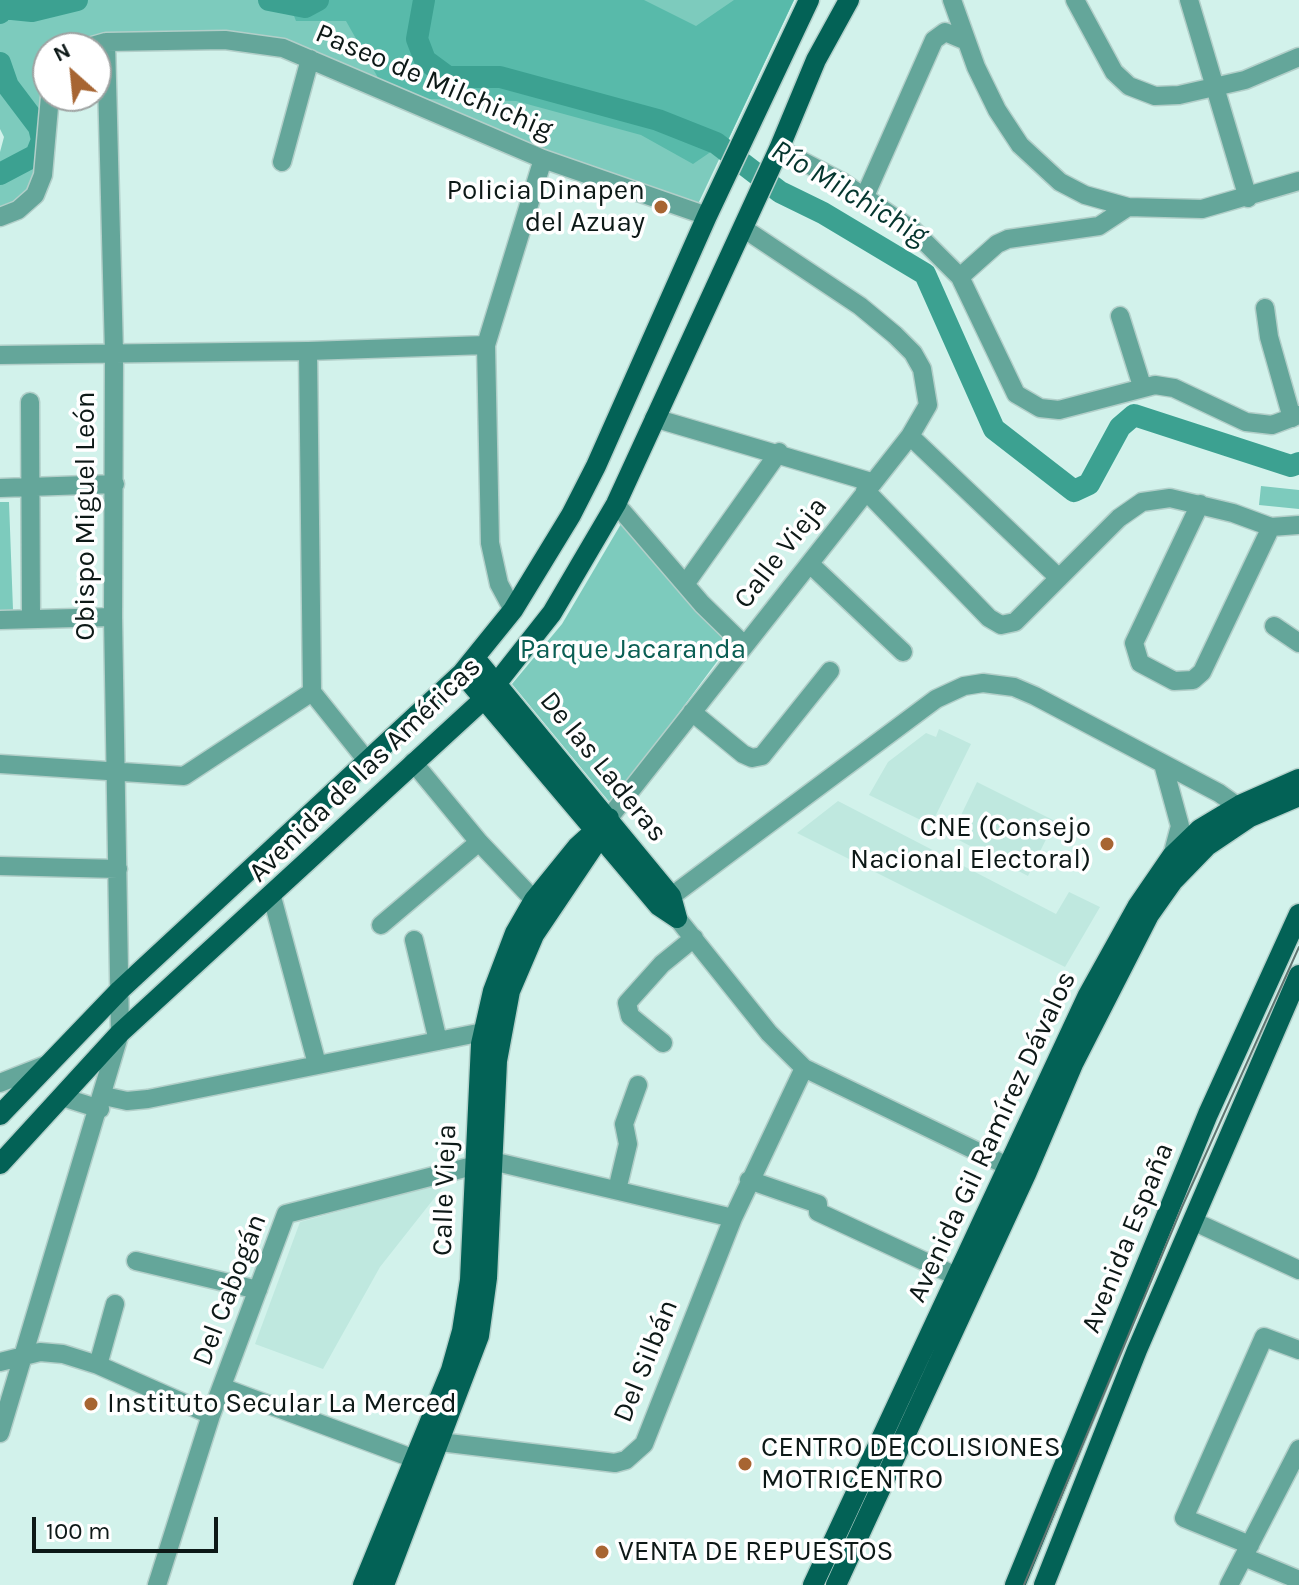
<!DOCTYPE html>
<html>
<head>
<meta charset="utf-8">
<style>
  body { margin:0 }
  #map { position:relative; width:1299px; height:1585px; overflow:hidden; background:#d2f2eb; font-family:Karla,sans-serif }
  canvas { display:block }
  .north { position:absolute; left:32px; top:32px; width:80px; height:80px; box-sizing:border-box; background:#fff; border:2px solid #9ea3a2; border-radius:50%; rotate:333deg; font-size:22px; font-weight:700; line-height:32px; text-align:center; color:#0d1917 }
  .north::after { content:''; display:block; margin:auto; width:28px; height:36px; background:#a76532; clip-path:polygon(50% 0,100% 100%,50% 72%,0 100%) }
  .scale { position:absolute; left:32px; top:1517px; width:186px; height:36px; box-sizing:border-box; border:4px solid #0d1917; border-top:0; padding-left:10px; font-size:24px; line-height:28px; white-space:nowrap; color:#0d1917; -webkit-text-stroke:6px #fff; paint-order:stroke }
</style>
</head>
<body>
<div id="map">
<canvas width="1299" height="1585"></canvas>
<div class="north">N</div>
<div class="scale">100 m</div>
</div>
<script>
const ctx = document.querySelector('canvas').getContext('2d');
ctx.lineJoin = 'round';
function paint(path, color) { ctx.fillStyle = color; ctx.fill(path, 'evenodd'); }
const poly = rows => new Path2D(rows.map(r => 'M' + r).join(''));
function stroke(path, color, width, dash) { ctx.strokeStyle = color; ctx.lineWidth = width; ctx.lineCap = dash ? 'butt' : 'round'; ctx.setLineDash(dash || []); ctx.stroke(path); }
function write(font, color, halo, rows, align = 'center') {
  ctx.font = font + ' Karla,sans-serif'; ctx.lineWidth = 7; ctx.setLineDash([]); ctx.textBaseline = 'middle'; ctx.strokeStyle = halo; ctx.fillStyle = color; for (const [text, x, y, turn = 0] of rows) {
    ctx.save(); ctx.translate(x, y); ctx.rotate((+turn || 0) * Math.PI / 180); ctx.textAlign = isNaN(turn) ? turn : align; if (halo) ctx.strokeText(text, 0, 0); ctx.fillText(text, 0, 0); ctx.restore();
  }
}
const built = poly([
  [939,729,971,744,931,825,869,795,888,762,926,733,936,737],
  [977,782,1055,821,1028,876,951,836],
  [838,801,1056,914,1069,892,1100,907,1065,967,797,833],
  [447,1182,380,1267,323,1369,255,1344,300,1222]
]);
const green = poly([
  [0,0,794,0,698,204,558,163,432,104,267,37,106,36,74,48,48,48,39,176,29,193,0,211,0,152,4,137,0,129],
  [1261,486,1299,490,1299,509,1259,505],
  [0,502,9,502,13,610,0,612],
  [621,524,730,644,611,804,512,684,562,624]
]);
const forest = poly([
  [288,0,644,0,696,26,734,0,794,0,728,140,693,164,641,135,516,101,427,99,381,83,346,21,296,21]
]);
const river = poly([
  [269,0,305,7,318,0],
  [424,0,417,39,425,60,448,77,500,77,658,120,716,143,780,192,823,213,925,274,994,429,1074,491,1089,484,1120,427,1134,415,1291,466,1299,463],
  [0,13,2,8,32,11,77,0],
  [0,63,8,86,39,127,42,140,36,155,0,174]
]);
const minor = poly([
  [952,0,976,67,997,110,1020,145,1060,182,1085,195,1128,207,1202,209,1299,181],
  [1075,0,1114,72,1129,86,1155,96,1179,95,1245,80,1299,57],
  [1189,0,1248,198],
  [85,48,106,42,225,40,283,48,543,159,707,216],
  [779,149,842,182,914,231,960,277,1016,394,1040,408,1059,410,1155,385,1174,388,1246,422,1272,425,1299,415],
  [282,162,310,59],
  [865,196,934,40,945,32,964,40],
  [0,217,18,210,35,195,43,175,50,96],
  [960,277,997,244,1008,239,1099,226,1128,207],
  [1265,308,1269,337,1292,418],
  [1120,316,1142,386],
  [308,351,312,692,368,762],
  [0,355,308,351,486,345],
  [30,402,31,616],
  [654,418,871,482],
  [910,436,1059,578],
  [0,488,115,484],
  [865,490,989,618,1001,625,1015,622,1119,518,1142,502,1170,498,1233,513,1271,527,1299,525],
  [616,504,702,604,744,645],
  [1200,504,1134,643,1140,663,1174,681,1193,680,1202,672,1271,527],
  [810,564,903,652],
  [686,583,779,452],
  [513,610,499,584,490,543,486,345,543,159],
  [0,620,113,617],
  [1274,626,1299,643],
  [692,712,743,754,752,758,762,756,830,671],
  [413,762,479,842,534,900],
  [0,764,184,776,312,692],
  [1163,764,1180,826,1172,856],
  [609,818,910,436,928,405,922,369,913,353,895,335,860,306,743,228],
  [0,866,118,869],
  [272,897,317,1064],
  [661,904,936,699,964,686,983,683,1014,687,1035,696,1219,793,1247,813],
  [677,918,769,1033,804,1068,1020,1172],
  [381,925,479,842],
  [414,940,438,1041],
  [663,1043,630,1016,627,1003,662,964,694,938],
  [0,1083,48,1064],
  [104,1096,127,1101,148,1099,483,1032],
  [62,1097,100,1109],
  [749,1180,818,1204,818,1212,956,1276],
  [617,1190,628,1144,624,1124,638,1085],
  [1195,1222,1299,1270],
  [136,1261,258,1290],
  [0,1362,40,1352,63,1354,98,1365,211,1415],
  [98,1365,115,1304],
  [224,1388,412,1458,440,1442,615,1463,626,1460,644,1444,733,1218,804,1068],
  [0,1433,120,1033,113,617,114,353,106,42],
  [1250,1545,1184,1518,1264,1337,1299,1350],
  [1244,1557,1299,1580],
  [157,1585,211,1415,286,1214,492,1161,733,1218],
  [1229,1585,1299,1449]
]);
const major = poly([
  [475,658,671,896,677,918],
  [462,673,659,906,677,918],
  [0,1115,120,990,462,673,513,610,571,515,596,466,707,216,809,0],
  [0,1164,120,1033,485,698,552,613,616,504,779,149,816,60,849,0],
  [363,1585,451,1370,462,1331,470,1280,481,1044,493,991,515,933,534,900,577,847,609,818],
  [384,1585,479,1336,487,1278,497,1061,510,991,534,935,604,831],
  [813,1585,1088,995,1137,907,1172,856,1200,829,1240,805,1299,779],
  [836,1585,1026,1174,1073,1064,1149,915,1173,881,1207,846,1250,817,1299,796],
  [1015,1585,1208,1114,1299,914],
  [1044,1585,1137,1350,1299,975]
]);
const tram = poly([
  [1024,1585,1182,1207,1299,947]
]);
const markers = [
  [661,207,8,"#a76532"],
  [1107,844,8,"#a76532"],
  [91,1404,8,"#a76532"],
  [745,1464,8,"#a76532"],
  [602,1552,8,"#a76532"]
];
const streetNames = [
  ["Paseo de Milchichig",434,82,23],
  ["Obispo Miguel León",86,516,-90],
  ["Calle Vieja",781,553,-52],
  ["De las Laderas",603,767,51],
  ["Avenida de las Américas",365,770,-44],
  ["Avenida Gil Ramírez Dávalos",992,1137,-65],
  ["Calle Vieja",445,1190,-88],
  ["Avenida España",1128,1238,-68],
  ["Del Cabogán",230,1290,-69],
  ["Del Silbán",646,1361,-68]
];
const poiNames = [
  ["Policia Dinapen",645,191,"right"],
  ["del Azuay",645,223,"right"],
  ["CNE (Consejo",1091,828,"right"],
  ["Nacional Electoral)",1091,860,"right"],
  ["Instituto Secular La Merced",107,1404],
  ["CENTRO DE COLISIONES",761,1448],
  ["MOTRICENTRO",761,1480],
  ["VENTA DE REPUESTOS",618,1552]
];
const parkNames = [
  ["Parque Jacaranda",633,650]
];
const waterNames = [
  ["Río Milchichig",849,193,31]
];
paint(built, '#bfe8df');
paint(green, '#7dcbbd');
paint(forest, '#58baaa');
stroke(river, '#3ca191', 22);
stroke(minor, '#b2cfc9', 21);
stroke(major, '#b2cfc9', 23);
stroke(minor, '#64a69a', 18);
stroke(major, '#036256', 20);
stroke(tram, '#617571', 2);
for (const [x, y, r, color] of markers) { const dot = new Path2D(); dot.arc(x, y, r, 0, 2 * Math.PI); ctx.fillStyle = color; ctx.fill(dot); stroke(dot, '#fff', 3); }
write('28px', '#0d1917', '#fff', streetNames);
write('28px', '#0d1917', '#fff', poiNames, 'left');
write('28px', '#0a5f54', '#fff', parkNames);
write('italic 30px', '#04352e', '#fff', waterNames);
</script>
</body>
</html>
